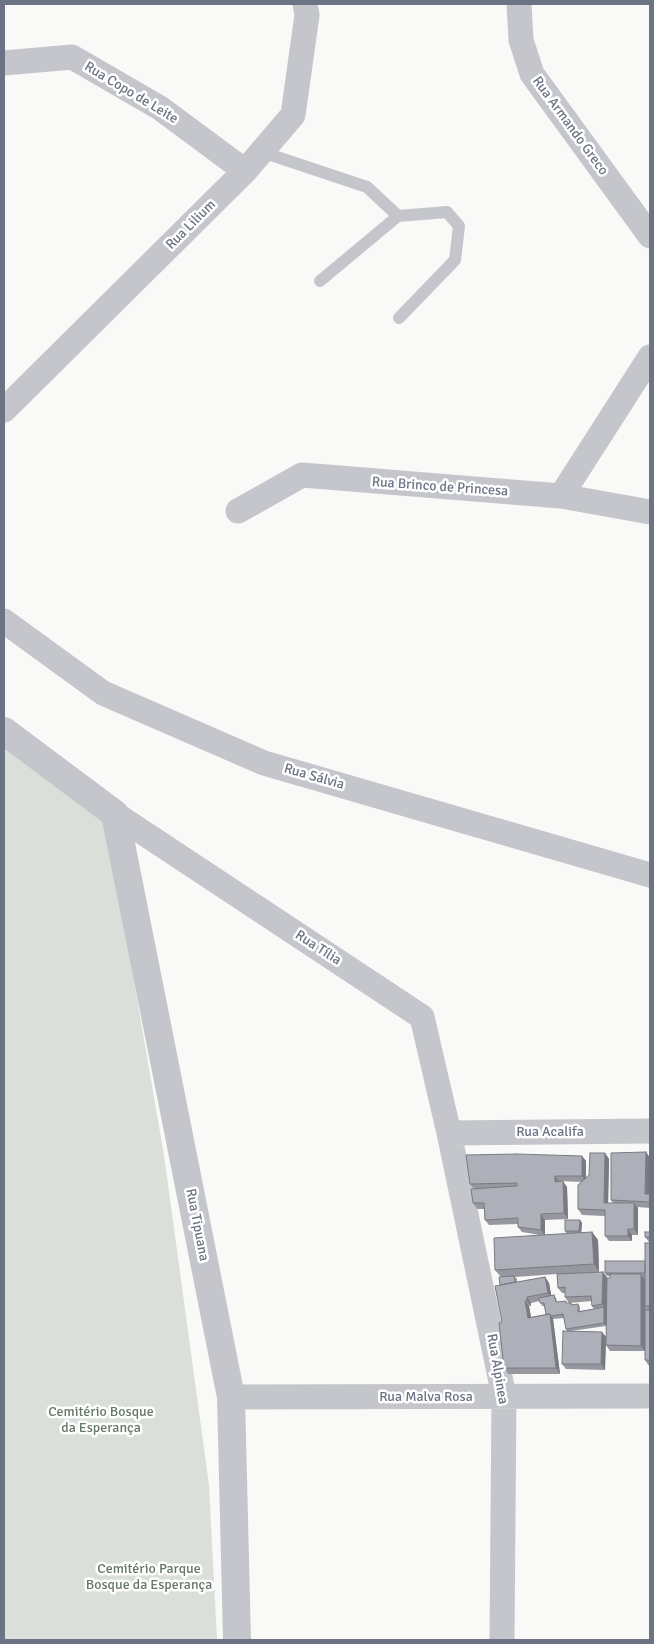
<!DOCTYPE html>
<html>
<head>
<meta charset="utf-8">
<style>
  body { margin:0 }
  #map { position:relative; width:654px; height:1644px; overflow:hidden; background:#f9f9f8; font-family:Signika,sans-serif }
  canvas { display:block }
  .frame { position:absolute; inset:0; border:5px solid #6c7385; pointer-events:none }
</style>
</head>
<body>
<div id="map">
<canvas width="654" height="1644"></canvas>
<div class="frame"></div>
</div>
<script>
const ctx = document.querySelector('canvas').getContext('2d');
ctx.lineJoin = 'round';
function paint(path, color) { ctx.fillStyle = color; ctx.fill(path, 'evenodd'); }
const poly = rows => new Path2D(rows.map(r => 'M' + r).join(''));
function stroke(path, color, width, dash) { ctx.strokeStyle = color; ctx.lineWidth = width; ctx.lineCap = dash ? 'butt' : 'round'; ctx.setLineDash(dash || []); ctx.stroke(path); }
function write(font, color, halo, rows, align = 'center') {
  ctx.font = font + ' Signika,sans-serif'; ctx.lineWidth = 5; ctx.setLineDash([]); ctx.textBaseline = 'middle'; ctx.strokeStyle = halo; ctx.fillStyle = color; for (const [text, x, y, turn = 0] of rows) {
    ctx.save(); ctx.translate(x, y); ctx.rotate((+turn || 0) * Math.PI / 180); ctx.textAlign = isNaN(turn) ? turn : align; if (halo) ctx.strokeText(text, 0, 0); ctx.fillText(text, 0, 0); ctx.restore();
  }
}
const green = poly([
  [4,739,107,825,164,1155,209,1485,217,1640,4,1640]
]);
const service = poly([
  [262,152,367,187,398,216],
  [320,281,398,216,447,212,459,226,455,260,399,318]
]);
const minor = poly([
  [519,4,521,40,532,74,650,236],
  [4,63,72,57,160,108,245,171],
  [4,410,245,171,293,115,307,15,305,4],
  [561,496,650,357],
  [238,511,302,475,561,496,650,512],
  [4,621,103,693,264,763,650,875],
  [115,814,422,1017,449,1133,504,1396,502,1640],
  [449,1133,650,1131],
  [231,1397,650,1396]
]);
const tertiary = poly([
  [4,731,115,814,231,1397,237,1640]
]);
const wall = poly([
  [646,1152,650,1158,649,1194,650,1194,650,1208,637,1207,638,1208,638,1235,632,1235,632,1241,609,1241,605,1236,605,1216,582,1215,578,1209,582,1182,559,1181,567,1187,568,1219,545,1220,545,1235,567,1234,565,1231,580,1220,582,1223,581,1233,592,1232,598,1240,599,1272,607,1278,610,1278,610,1276,607,1276,605,1273,645,1261,650,1243,650,1366,649,1366,645,1360,645,1351,610,1351,606,1345,606,1337,605,1370,566,1369,562,1364,567,1331,566,1329,564,1318,553,1319,560,1374,508,1374,504,1368,500,1285,501,1277,495,1270,540,1235,522,1232,518,1227,518,1224,489,1225,485,1220,484,1209,477,1209,473,1203,474,1189,470,1184,582,1156,586,1161,586,1178,589,1175,605,1153,609,1159,608,1203,613,1203,611,1200],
  [557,1274,558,1288,562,1293,565,1293,565,1297,569,1303,592,1301,592,1306,594,1309,580,1311,580,1307,578,1304,572,1305,571,1303,567,1303,557,1302,556,1298,554,1295,551,1296,549,1283,545,1277,517,1282,517,1279,515,1277],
  [540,1301,542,1306,544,1306,546,1314,531,1317,529,1306,531,1306,531,1303],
  [606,1326,606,1337,602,1332,571,1331],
  [650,1232,650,1242,649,1242,645,1237]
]);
const shadedWall = poly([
  [646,1152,650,1158,649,1199,645,1194],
  [605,1153,609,1159,608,1208,604,1203],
  [582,1156,586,1161,586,1182,582,1176],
  [555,1176,559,1181,555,1182],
  [563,1181,567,1187,568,1219,564,1213],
  [634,1203,638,1208,638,1235,634,1229],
  [541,1214,545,1220,545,1236,541,1230],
  [580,1220,582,1223,581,1234,579,1231],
  [628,1229,632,1235,632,1241,628,1236],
  [592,1232,598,1240,599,1272,594,1264],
  [603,1272,607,1277,606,1326,604,1323,604,1307,602,1304],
  [641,1274,645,1280,645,1351,641,1346],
  [545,1277,549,1283,552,1299,548,1293],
  [527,1297,531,1303,531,1306,527,1301],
  [525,1301,529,1306,532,1323,528,1318],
  [550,1314,553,1319,560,1374,556,1368],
  [602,1332,606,1337,605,1370,601,1364]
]);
const building = poly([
  [646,1152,645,1194,650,1194,650,1202,611,1200,611,1153,646,1152],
  [590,1153,605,1153,604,1203,634,1203,634,1229,628,1229,628,1236,605,1236,605,1210,578,1209,578,1185,589,1175,590,1153],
  [517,1154,582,1156,582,1176,555,1176,555,1182,563,1181,564,1213,541,1214,541,1230,518,1227,518,1218,485,1220,484,1203,473,1203,471,1189,517,1186,517,1183,470,1184,466,1155,517,1154],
  [565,1220,580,1220,579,1231,565,1231,565,1220],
  [592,1232,594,1264,495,1270,494,1238,592,1232],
  [645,1232,650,1232,650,1237,645,1237,645,1232],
  [645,1243,650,1243,650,1306,645,1306,645,1243],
  [605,1261,645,1261,645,1273,605,1273,605,1261],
  [603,1272,602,1304,592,1306,591,1296,565,1297,565,1287,558,1288,557,1274,603,1272],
  [610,1274,641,1274,641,1346,606,1345,607,1278,610,1278,610,1274],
  [514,1276,515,1282,500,1285,499,1277,514,1276],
  [545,1277,548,1293,527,1297,527,1301,525,1301,528,1318,550,1314,556,1368,504,1368,499,1323,502,1322,495,1286,545,1277],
  [554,1295,556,1302,566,1301,566,1303,571,1303,571,1305,578,1304,578,1312,604,1307,604,1323,566,1329,563,1314,551,1316,550,1314,546,1314,544,1303,540,1303,539,1298,554,1295],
  [645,1310,650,1310,650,1360,645,1360,645,1310],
  [563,1331,602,1332,601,1364,562,1364,563,1331]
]);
const streetNames = [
  ["Rua Copo de Leite",131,93,31],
  ["Rua Armando Greco",570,126,54],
  ["Rua Lilium",191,225,-45],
  ["Rua Brinco de Princesa",440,487,4],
  ["Rua Sálvia",314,777,16],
  ["Rua Tília",318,948,33],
  ["Rua Acalifa",550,1132],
  ["Rua Tipuana",197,1225,79],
  ["Rua Alpinea",497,1369,80],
  ["Rua Malva Rosa",426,1397]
];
const parkNames = [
  ["Cemitério Bosque",101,1412],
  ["da Esperança",101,1428],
  ["Cemitério Parque",149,1569],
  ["Bosque da Esperança",149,1585]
];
paint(green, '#dae0d9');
stroke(service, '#c4c6cb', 12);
stroke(minor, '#c4c6cb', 25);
stroke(tertiary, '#c4c6cb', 28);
paint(wall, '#96979f');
paint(shadedWall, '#7a7b82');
paint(building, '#aeb0b9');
stroke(building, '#7a7b82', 1);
write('14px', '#6c7385', '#fff', streetNames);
write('14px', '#667867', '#fff', parkNames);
</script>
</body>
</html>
